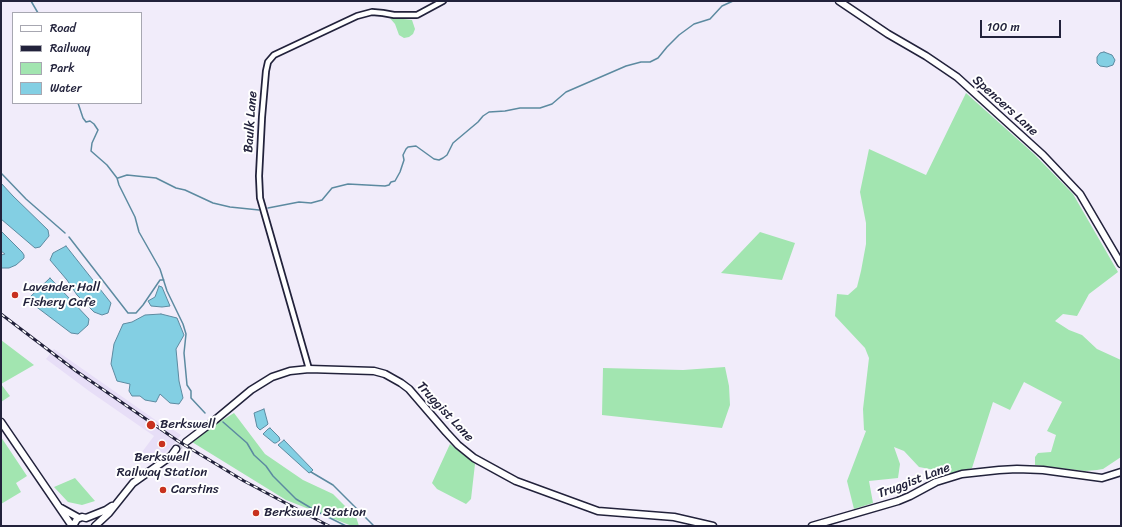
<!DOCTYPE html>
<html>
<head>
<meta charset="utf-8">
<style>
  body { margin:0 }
  #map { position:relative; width:1122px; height:527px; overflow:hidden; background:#f1ecfa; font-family:Sriracha,sans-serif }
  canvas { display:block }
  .frame { position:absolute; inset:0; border:2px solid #22223b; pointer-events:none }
  .legend { position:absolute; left:12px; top:12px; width:130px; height:92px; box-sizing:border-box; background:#fff; border:1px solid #a7a7b1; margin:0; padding:5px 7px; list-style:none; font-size:12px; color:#22223b }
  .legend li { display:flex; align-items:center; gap:8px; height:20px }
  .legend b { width:20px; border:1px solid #a7a7b1 }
  .scale { position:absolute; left:980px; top:20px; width:81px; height:18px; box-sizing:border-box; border:2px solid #22223b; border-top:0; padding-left:5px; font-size:12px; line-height:14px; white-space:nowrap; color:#22223b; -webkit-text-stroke:3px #fff; paint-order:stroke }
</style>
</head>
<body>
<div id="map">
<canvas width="1122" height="527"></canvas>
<div class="frame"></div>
<ul class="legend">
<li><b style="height:5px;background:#fff"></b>Road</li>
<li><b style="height:5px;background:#22223b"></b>Railway</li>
<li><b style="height:11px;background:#a2e5b0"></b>Park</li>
<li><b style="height:11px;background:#83cfe3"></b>Water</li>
</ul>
<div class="scale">100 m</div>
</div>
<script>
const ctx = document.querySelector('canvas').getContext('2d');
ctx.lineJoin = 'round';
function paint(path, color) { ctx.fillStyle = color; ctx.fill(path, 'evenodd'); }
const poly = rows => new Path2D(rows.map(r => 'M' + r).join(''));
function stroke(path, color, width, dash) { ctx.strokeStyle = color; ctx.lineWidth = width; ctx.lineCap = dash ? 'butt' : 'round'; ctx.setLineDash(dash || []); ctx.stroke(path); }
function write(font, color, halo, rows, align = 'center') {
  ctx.font = font + ' Sriracha,sans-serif'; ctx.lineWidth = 4; ctx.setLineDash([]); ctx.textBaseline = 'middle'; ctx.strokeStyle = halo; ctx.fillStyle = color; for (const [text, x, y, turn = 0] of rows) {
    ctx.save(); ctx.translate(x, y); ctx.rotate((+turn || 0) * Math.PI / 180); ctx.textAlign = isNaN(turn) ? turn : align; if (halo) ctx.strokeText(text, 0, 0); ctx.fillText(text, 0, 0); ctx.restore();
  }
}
const built = poly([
  [54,349,164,426,166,425,181,435,172,446,155,462,142,452,154,436,89,391,46,359]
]);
const green = poly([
  [388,16,395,18,412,20,415,29,413,34,409,37,404,38,399,35,395,24],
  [966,93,1034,154,1073,194,1118,272,1089,294,1077,316,1063,314,1055,321,1069,330,1082,335,1097,349,1121,360,1121,457,1103,469,1097,470,1085,471,1035,465,1035,457,1038,453,1051,452,1056,435,1047,431,1062,402,1024,382,1010,410,993,402,972,468,940,476,940,471,919,467,904,451,894,447,900,464,898,478,869,481,873,503,854,509,847,481,866,431,864,430,863,409,869,358,865,348,835,316,837,294,848,295,857,287,861,271,866,244,866,223,860,192,869,149,926,175],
  [760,232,795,243,782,280,721,273],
  [1,340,34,365,1,384,10,396,1,402],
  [725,367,729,386,730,405,722,428,602,415,603,368,683,370],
  [234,413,265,454,303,480,333,494,356,517,359,526,352,526,286,500,192,442,213,426],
  [1,437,27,476,16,483,21,492,1,504],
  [450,444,475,464,471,499,466,504,437,489,432,483],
  [75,478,95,501,82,505,68,502,54,487]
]);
const water = poly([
  [1104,52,1112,55,1115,60,1113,65,1107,67,1100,66,1097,63,1097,57,1100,53,1104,52],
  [1,183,13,196,48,230,49,236,40,247,35,248,1,219,1,183],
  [1,231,22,252,24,255,24,258,16,265,9,268,1,268,1,255,5,254,1,251,1,231],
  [66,246,111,303,108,313,102,315,94,312,77,295,67,280,50,260,53,253,66,246],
  [50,278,89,319,88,325,78,334,71,333,30,302,30,297,50,278],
  [159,286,162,287,170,306,162,307,151,306,148,301,155,297,159,286],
  [161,314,177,318,184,335,176,349,179,381,183,398,179,404,170,403,160,394,156,402,145,400,140,396,132,396,129,391,130,384,117,381,111,364,114,344,123,324,132,322,145,315,161,314],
  [264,409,268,424,267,425,260,430,257,427,254,413,264,409],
  [270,428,279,437,280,440,276,443,274,443,263,434,268,429,270,428],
  [284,440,313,470,311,472,309,473,278,445,284,440]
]);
const stream = poly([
  [31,1,38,13],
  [78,103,83,118,86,122,90,121,94,124,98,130,92,143,91,151,107,165,117,178,119,185,135,217,139,232,160,269,167,291,183,324,186,334,184,353,187,385,191,391,191,398,205,413],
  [1,173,26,199,65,233],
  [118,178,127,175,156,178,176,188,185,190,213,203,230,207,259,210],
  [268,208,299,202,311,203,322,200,332,188,348,184,385,186,389,185,391,182,395,181,400,172,404,160,403,155,406,149,408,147,416,146,434,159,439,160,443,158,447,155,453,143,478,122,483,116,489,112,505,111,520,108,540,108,552,104,566,92,626,66,641,62,650,62,658,58,667,47,679,35,694,24,710,19,722,6,733,1],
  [69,237,128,313,136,313,143,305,160,280,164,280],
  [223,422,247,443,254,455,266,466,273,476,296,499,316,511,346,526],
  [311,472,333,485,373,525]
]);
const tertiaryTunnel = poly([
  [176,449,186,442]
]);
const minor = poly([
  [309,369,260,198,259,176,262,117,266,71,268,62,274,55,357,16,372,12,383,13,394,15,417,15,443,1]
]);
const tertiary = poly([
  [839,1,888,34,926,56,957,77,1043,155,1080,194,1121,264],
  [1,422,72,526],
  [186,442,215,420,251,390,272,377,290,371,309,369,374,371,385,374,401,383,409,389,446,432,458,445,474,458,516,481,598,511,674,517,713,526],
  [61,508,79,518],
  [73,526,77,519,82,517,86,518,106,510,112,506],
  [95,526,109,513,133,483,171,456,176,449],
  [812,526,898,501,910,496,936,482,962,474,999,470,1017,469,1043,470,1102,478,1121,472]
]);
const rail = poly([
  [1,314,76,371,178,441,244,481,329,526]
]);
const markers = [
  [15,295,4,"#c8321e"],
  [151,425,5,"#c8321e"],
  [162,444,4,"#c8321e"],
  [163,490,4,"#c8321e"],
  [256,513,4,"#c8321e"]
];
const streetNames = [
  ["Spencers Lane",1005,106,42],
  ["Baulk Lane",251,122,-86],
  ["Truggist Lane",445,412,47],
  ["Truggist Lane",914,481,-21]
];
const poiNames = [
  ["Lavender Hall",23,288],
  ["Fishery Cafe",23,303],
  ["Berkswell",160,425],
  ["Berkswell",162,458,"center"],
  ["Railway Station",162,473,"center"],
  ["Carstins",171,490],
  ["Berkswell Station",264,513]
];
paint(built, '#e7def7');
paint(green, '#a2e5b0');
paint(water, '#83cfe3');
stroke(water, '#5c8aa0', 1);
stroke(stream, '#5c8aa0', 1.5);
stroke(tertiaryTunnel, '#c8c4d4', 6, [6, 3]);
stroke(minor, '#22223b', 8);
stroke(tertiary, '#22223b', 9);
stroke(minor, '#fff', 4.5);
stroke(tertiary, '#fff', 6);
stroke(rail, '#22223b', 3);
stroke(rail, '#fff', 1.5, [4.5]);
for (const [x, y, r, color] of markers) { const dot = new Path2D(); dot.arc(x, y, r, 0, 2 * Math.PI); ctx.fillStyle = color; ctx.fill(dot); stroke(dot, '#fff', 1.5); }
write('13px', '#22223b', '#fff', streetNames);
write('13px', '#22223b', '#fff', poiNames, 'left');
</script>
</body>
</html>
